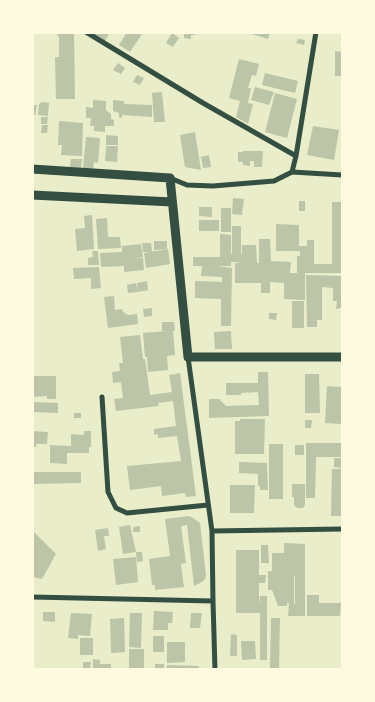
<!DOCTYPE html>
<html>
<head>
<meta charset="utf-8">
<style>
  body { margin:0 }
  #map { position:relative; width:375px; height:702px; overflow:hidden; background:#e9edc9; font-family:"Nunito Sans",sans-serif }
  canvas { display:block }
  .frame { position:absolute; inset:0; border:34px solid #fefae0; pointer-events:none }
</style>
</head>
<body>
<div id="map">
<canvas width="375" height="702"></canvas>
<div class="frame"></div>
</div>
<script>
const ctx = document.querySelector('canvas').getContext('2d');
ctx.lineJoin = 'round';
function paint(path, color) { ctx.fillStyle = color; ctx.fill(path, 'evenodd'); }
const poly = rows => new Path2D(rows.map(r => 'M' + r).join(''));
function stroke(path, color, width, dash) { ctx.strokeStyle = color; ctx.lineWidth = width; ctx.lineCap = dash ? 'butt' : 'round'; ctx.setLineDash(dash || []); ctx.stroke(path); }
const building = poly([
  [55,32,74,32,75,99,56,99,55,57,59,57,59,37],
  [93,32,110,32,104,43,91,35],
  [127,32,140,32,142,34,130,52,119,45],
  [184,32,195,32,195,35,191,35,191,39,184,38],
  [245,32,270,32,268,39],
  [172,33,179,38,173,47,166,43],
  [298,39,305,40,304,45,296,43],
  [335,51,342,52,342,76,335,76],
  [239,59,259,64,256,76,252,75,248,88,251,88,248,103,253,104,248,124,236,117,240,101,229,98],
  [118,63,125,68,121,74,113,70],
  [265,73,298,81,295,93,262,85],
  [137,75,144,78,140,85,133,82],
  [255,87,274,92,269,105,251,100],
  [162,92,165,122,154,122,152,93],
  [275,93,297,99,287,138,265,132],
  [93,100,106,101,106,110,111,114,111,119,114,120,114,126,105,126,105,132,94,131,94,126,90,126,91,118,86,118,86,107,93,108],
  [113,100,124,101,124,104,152,105,152,117,122,115,122,118,119,117,119,113,113,111],
  [41,102,49,103,48,116,38,115,39,104,40,104],
  [32,105,37,105,35,115,32,115],
  [41,117,48,117,47,124,41,124],
  [59,121,83,123,82,156,61,155,62,145,58,145],
  [42,125,48,125,47,133,41,133],
  [313,126,339,130,334,160,307,155],
  [195,132,201,170,185,167,180,135],
  [106,135,118,136,118,145,106,145],
  [86,137,100,138,98,163,94,162,93,169,83,168],
  [106,146,118,146,117,162,105,161],
  [243,151,263,151,262,167,254,167,254,161,250,161,250,166,243,165,243,162,238,162,238,152,243,152],
  [209,155,211,167,203,168,201,157],
  [71,159,82,159,81,168,70,167],
  [233,198,244,199,242,215,232,214],
  [299,201,305,201,305,211,299,211],
  [332,202,342,202,342,273,297,273,297,256,300,256,300,251,276,251,276,224,299,225,299,246,307,246,307,240,314,240,314,264,332,264],
  [199,207,212,207,212,217,199,216],
  [221,208,231,208,231,232,221,232],
  [92,215,94,249,77,251,75,229,85,228,84,216],
  [107,218,108,237,120,237,121,248,98,249,96,219],
  [199,220,219,220,219,231,199,231],
  [232,226,241,226,241,254,242,254,242,245,256,245,257,263,259,263,259,239,270,239,271,261,291,262,290,273,305,273,305,300,284,299,284,283,270,282,270,293,261,293,261,283,235,283,235,263,242,262,231,262,231,266,217,266,232,268,231,326,221,326,221,299,195,298,195,281,222,282,222,277,201,276,202,266,193,266,193,257,220,257,220,234,231,235,231,254,232,254],
  [154,241,167,241,167,249,154,250],
  [142,243,151,243,152,252,143,252],
  [141,244,143,257,134,259,143,258,144,270,124,272,124,266,101,267,100,253,122,252,122,246],
  [168,249,170,264,146,268,144,253],
  [92,251,98,251,99,265,88,265,88,258,93,257],
  [99,267,101,288,91,289,91,278,74,279,73,268],
  [306,275,342,276,341,308,336,309,337,301,333,301,333,288,322,287,322,320,317,320,317,327,307,327],
  [147,281,148,290,138,292,137,283],
  [136,283,138,292,128,293,127,285],
  [114,296,115,310,122,309,123,312,128,315,137,314,138,324,108,328,104,297],
  [292,301,304,301,304,328,292,328],
  [152,308,152,316,144,317,143,309],
  [269,313,277,313,276,320,269,319],
  [162,322,174,322,175,331,173,331,175,355,167,356,168,370,148,372,147,357,145,357,143,333,168,331,162,331],
  [231,331,232,349,215,349,214,332],
  [140,335,143,359,145,359,150,395,172,392,169,375,180,373,196,496,186,497,185,493,162,496,161,486,130,490,127,466,181,461,177,436,158,438,158,434,154,435,154,429,176,426,173,401,158,403,159,406,116,411,114,399,123,398,121,382,113,383,112,372,120,371,119,363,123,363,120,337],
  [258,372,268,372,269,416,209,418,209,399,219,399,226,406,259,405,258,392,241,393,241,395,226,395,226,383,258,383],
  [305,374,319,374,320,413,305,413],
  [32,376,56,376,56,399,47,399,47,396,34,397,34,398,32,398],
  [327,386,342,387,342,424,325,423],
  [32,402,58,403,58,413,32,412],
  [74,413,81,413,81,418,74,418],
  [240,419,265,419,264,454,235,454,235,421,240,421],
  [305,420,312,420,311,428,305,428],
  [32,431,48,432,47,444,36,444,36,447,32,447],
  [84,431,91,431,91,447,89,447,89,453,67,453,67,464,50,463,50,445,71,446,71,434,84,435],
  [306,443,342,443,342,457,316,457,315,498,306,498],
  [269,444,283,444,283,499,269,499],
  [295,445,304,445,304,455,295,455],
  [334,458,342,458,342,468,334,467],
  [239,462,267,463,268,490,260,490,260,486,258,486,258,474,239,473],
  [332,469,342,469,342,516,331,516],
  [32,472,81,472,81,483,32,484],
  [292,484,305,484,305,505,303,508,297,508,294,505,294,497,292,497],
  [230,485,255,485,254,513,230,513],
  [189,516,193,518,200,523,206,575,205,579,202,582,194,586,187,525,181,526,186,563,181,564,184,587,155,590,155,585,152,585,149,559,170,556,165,519],
  [130,525,136,552,123,554,119,527],
  [140,526,140,532,133,532,133,527],
  [108,528,109,536,104,536,106,549,98,551,95,530],
  [32,530,56,554,42,579,32,577],
  [284,543,305,544,305,616,288,616,289,603,287,603,287,606,278,606,272,590,268,590,268,571,272,571,272,553,284,553],
  [294,576,295,576,295,604,294,604],
  [261,545,268,545,269,563,261,563],
  [236,550,259,550,259,575,266,575,265,583,259,583,259,605,260,596,267,596,267,660,260,660,260,613,236,613],
  [136,552,142,552,143,561,137,562],
  [136,557,138,582,116,585,113,559],
  [307,595,319,595,319,603,341,603,340,616,307,616],
  [154,611,173,612,172,623,168,623,168,630,153,630],
  [43,612,55,612,55,622,43,621],
  [71,613,92,614,90,636,78,635,78,639,68,638],
  [130,613,142,613,141,648,129,647],
  [191,613,202,613,200,628,190,628],
  [124,618,125,652,111,653,110,619],
  [271,618,280,618,279,670,270,670],
  [231,634,237,635,237,656,230,656],
  [153,636,164,636,164,652,153,652],
  [80,638,93,638,93,655,80,655],
  [241,641,255,641,256,659,242,660],
  [167,642,185,642,185,662,167,663],
  [129,649,144,649,144,670,129,670],
  [93,659,100,660,100,664,111,664,111,670,93,670],
  [83,662,91,662,90,670,83,670],
  [155,664,164,664,164,670,155,670],
  [167,665,199,666,199,670,167,670]
]);
const minor = poly([
  [86,32,203,103,296,156],
  [292,172,296,156,316,32],
  [170,178,187,185,213,186,274,181,292,172,342,175],
  [188,357,212,531,213,601,215,670],
  [102,397,108,492,116,508,127,513,208,505],
  [212,531,342,529],
  [32,597,213,601]
]);
const tertiary = poly([
  [32,169,170,178,188,357,342,357],
  [32,195,172,202]
]);
paint(building, '#bcc5a7');
stroke(minor, '#344e41', 5);
stroke(tertiary, '#344e41', 9);
</script>
</body>
</html>
